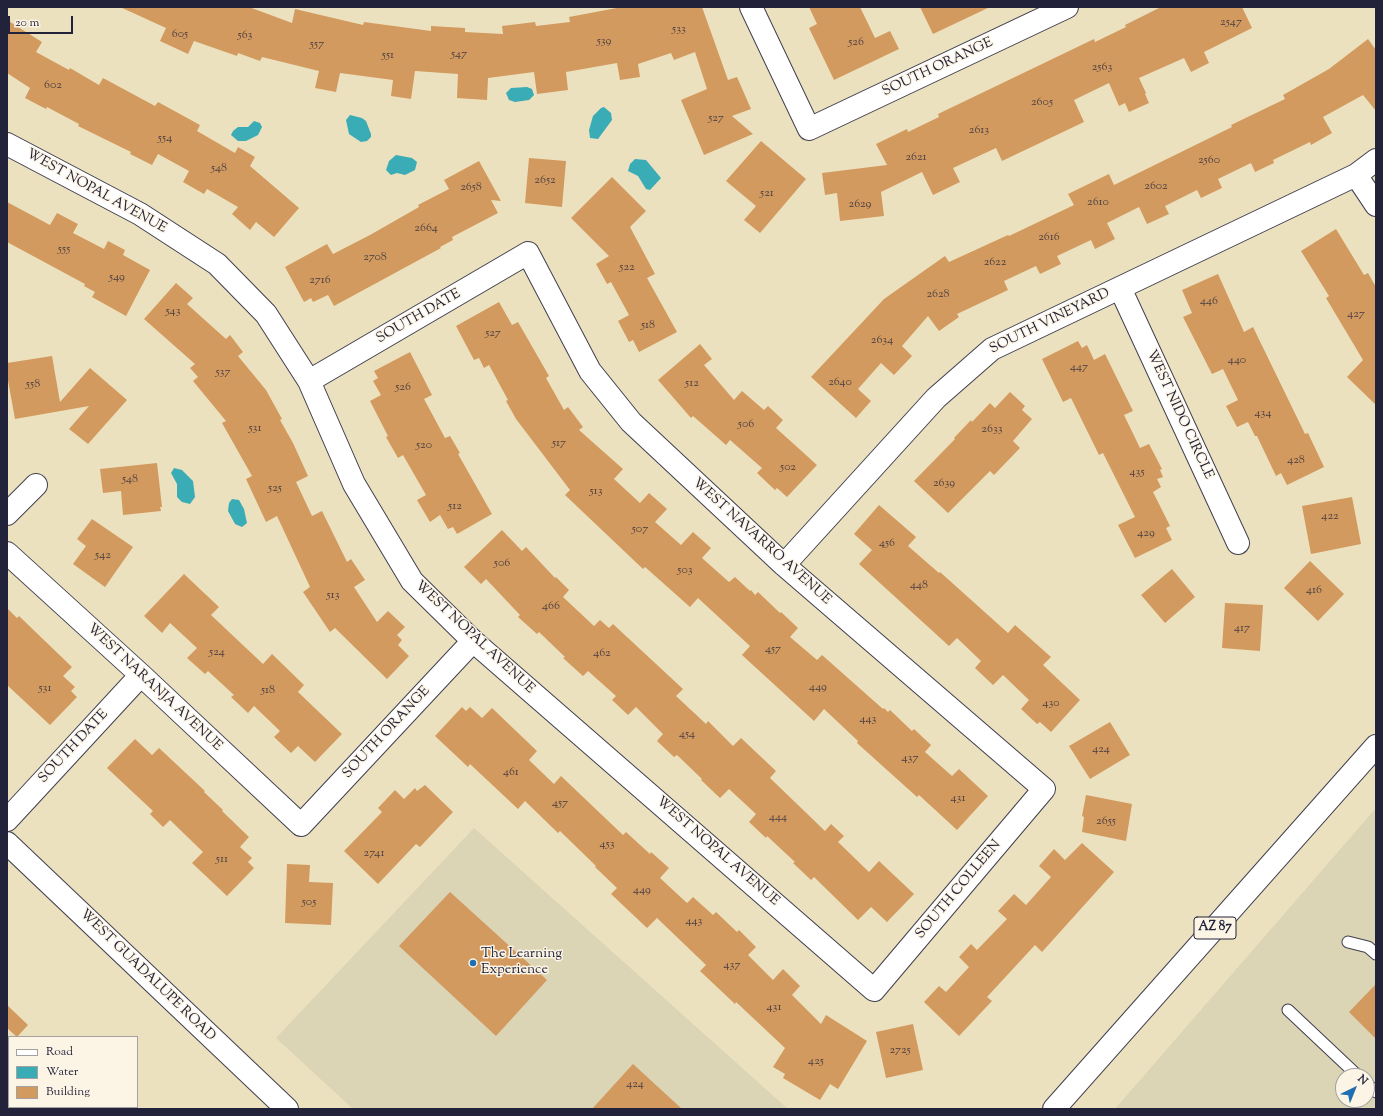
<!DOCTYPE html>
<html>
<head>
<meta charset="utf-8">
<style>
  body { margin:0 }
  #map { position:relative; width:1383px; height:1116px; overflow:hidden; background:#ece1bf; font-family:"Sorts Mill Goudy",serif }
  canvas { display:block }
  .frame { position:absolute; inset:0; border:8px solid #22223b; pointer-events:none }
  .legend { position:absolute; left:8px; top:1036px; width:130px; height:72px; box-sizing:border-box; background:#fcf5e5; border:1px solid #a5a1a1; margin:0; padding:5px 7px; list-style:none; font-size:12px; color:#22223b }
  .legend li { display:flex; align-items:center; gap:8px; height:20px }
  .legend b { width:20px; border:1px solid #a5a1a1 }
  .north { position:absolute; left:1335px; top:1068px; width:40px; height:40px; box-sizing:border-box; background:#fcf5e5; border:1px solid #a5a1a1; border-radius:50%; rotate:43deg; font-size:11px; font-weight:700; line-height:16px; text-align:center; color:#22223b }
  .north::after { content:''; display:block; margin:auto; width:14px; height:18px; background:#1f6fb2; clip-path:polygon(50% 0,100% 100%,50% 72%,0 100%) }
  .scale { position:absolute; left:8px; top:16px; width:65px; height:18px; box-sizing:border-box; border:2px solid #22223b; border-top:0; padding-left:5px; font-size:12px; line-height:14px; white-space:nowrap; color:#22223b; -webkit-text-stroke:3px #fcf5e5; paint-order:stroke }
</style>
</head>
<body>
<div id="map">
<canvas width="1383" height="1116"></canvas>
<div class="frame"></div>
<ul class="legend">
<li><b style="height:5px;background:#fff"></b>Road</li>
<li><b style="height:11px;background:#3aacb5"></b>Water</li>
<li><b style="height:11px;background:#d29a5e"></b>Building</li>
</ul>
<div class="north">N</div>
<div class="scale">20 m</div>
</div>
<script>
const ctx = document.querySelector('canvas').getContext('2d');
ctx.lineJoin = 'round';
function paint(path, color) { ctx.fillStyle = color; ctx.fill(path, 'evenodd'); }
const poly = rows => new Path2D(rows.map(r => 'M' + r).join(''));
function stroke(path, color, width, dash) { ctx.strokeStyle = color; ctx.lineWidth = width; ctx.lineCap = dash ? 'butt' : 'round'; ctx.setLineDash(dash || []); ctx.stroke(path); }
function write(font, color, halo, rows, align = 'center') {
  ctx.font = font + ' "Sorts Mill Goudy",serif'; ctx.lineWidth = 3; ctx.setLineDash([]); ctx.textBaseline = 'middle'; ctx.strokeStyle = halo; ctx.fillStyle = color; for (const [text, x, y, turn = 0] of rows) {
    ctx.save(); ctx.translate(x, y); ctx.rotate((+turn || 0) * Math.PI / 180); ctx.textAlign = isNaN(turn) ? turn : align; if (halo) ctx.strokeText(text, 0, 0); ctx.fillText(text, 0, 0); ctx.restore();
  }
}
const built = poly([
  [1376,808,1376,1109,1115,1109],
  [1343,1076,1367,1076,1367,1100,1343,1100],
  [474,828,788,1109,353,1109,276,1038]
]);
const water = poly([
  [527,87,532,89,534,95,529,100,515,102,509,100,506,93,511,88],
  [604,107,611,113,612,120,598,139,590,138,589,130,593,116,601,108],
  [350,115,362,118,366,121,371,134,371,137,367,141,361,142,349,134,346,120],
  [254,121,260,123,262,127,258,135,246,141,238,141,231,135,233,131,238,127,248,127],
  [396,155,412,158,417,162,415,170,405,175,397,173,391,175,386,170,389,161],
  [635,159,646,160,661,178,650,190,646,189,638,176,628,171,630,164],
  [174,468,182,470,193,481,195,497,190,504,182,502,177,497,177,484,171,473],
  [232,499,239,500,244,509,247,523,242,527,235,524,228,511,229,503]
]);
const building = poly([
  [120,7,249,7,292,23,295,9,363,25,364,22,431,31,431,26,465,28,465,32,503,34,502,26,535,22,536,26,570,22,569,17,622,7,702,7,728,80,737,77,751,109,732,116,753,134,704,155,681,100,707,89,695,52,674,60,671,53,638,64,640,77,620,80,617,63,566,72,568,90,537,94,534,72,488,78,487,100,457,98,458,74,415,71,411,99,391,96,393,80,340,73,336,92,315,88,319,71,262,57,260,61,238,53,237,56,194,41,188,54,160,41,166,28],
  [809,7,860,7,875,38,890,31,899,49,834,80,809,28,817,24],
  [920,7,990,7,933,34],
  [1161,7,1242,7,1252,28,1204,52,1209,63,1191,72,1184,58,1139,78,1146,93,1145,94,1149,103,1129,112,1125,103,1119,106,1109,83,1074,100,1084,122,1002,161,996,148,953,168,960,182,933,195,922,172,881,192,884,216,840,221,837,193,825,195,822,173,887,165,876,144,907,129,908,132,939,117,938,114,1094,39,1095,42,1126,27,1125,25],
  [7,20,42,42,36,52,69,70,70,68,99,85,103,78,155,106,158,102,200,125,197,131,235,153,238,147,255,157,250,166,299,208,274,237,256,222,250,230,232,214,238,207,207,189,204,194,183,182,189,171,158,154,152,165,130,154,131,152,78,126,79,124,47,107,46,109,25,98,30,88,7,73],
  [1368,39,1376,50,1376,111,1363,95,1323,117,1332,133,1311,145,1310,142,1273,160,1274,163,1255,172,1251,163,1218,179,1222,188,1201,198,1197,190,1165,206,1169,214,1147,224,1139,207,1107,223,1115,239,1095,249,1091,240,1057,256,1061,264,1040,274,1036,266,1004,281,1008,290,957,314,959,317,939,331,928,316,902,346,912,356,894,375,881,363,858,389,871,401,856,418,811,377,884,299,945,256,949,262,1008,235,1009,236,1074,205,1068,194,1109,174,1114,185,1232,127,1231,125,1285,99,1283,95,1329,69],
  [761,141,806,179,760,233,744,220,756,206,726,181],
  [529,158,566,161,562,207,525,203],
  [479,161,501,201,491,200,498,213,452,237,453,240,440,247,441,248,334,306,328,295,313,302,311,298,304,302,285,267,327,244,333,254,370,235,419,207,418,205,449,189,444,180],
  [612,177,646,211,630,227,655,274,647,278,677,332,639,352,633,340,629,342,618,321,629,315,611,282,607,284,596,264,609,256,571,218],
  [7,202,50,225,57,213,78,224,73,233,104,249,108,241,125,250,123,255,150,270,126,316,92,297,95,292,84,286,85,284,7,242],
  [1336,229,1364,275,1368,273,1376,287,1376,405,1347,377,1363,360,1326,298,1329,296,1301,251],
  [1218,274,1244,332,1253,327,1305,434,1308,433,1324,467,1287,485,1281,473,1276,476,1257,436,1255,436,1248,422,1237,427,1226,406,1238,400,1223,369,1212,374,1183,317,1192,313,1182,290],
  [176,283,193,298,187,304,226,339,230,335,243,352,238,356,266,390,282,419,280,420,293,443,308,476,296,482,312,516,322,511,347,562,351,559,365,580,354,587,377,622,388,611,405,627,397,635,402,640,398,645,409,656,387,679,335,628,330,632,303,592,310,587,277,516,266,522,246,479,252,476,222,423,226,421,193,381,198,377,190,368,195,364,144,319],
  [499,302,512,325,518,322,549,376,546,378,564,410,568,407,583,427,579,430,623,469,614,479,640,503,649,493,667,509,655,522,681,545,693,532,711,548,702,558,729,582,735,577,750,591,751,590,755,595,758,592,780,613,781,612,798,628,790,637,817,660,822,655,883,709,884,708,888,712,890,710,912,731,914,729,931,745,925,752,952,776,959,769,988,796,957,830,919,795,917,797,857,743,858,741,824,709,814,721,742,655,750,646,698,598,690,607,645,567,643,569,565,495,570,490,516,419,506,401,508,400,489,365,484,368,479,358,474,360,456,326],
  [1078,341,1082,348,1087,345,1094,360,1105,354,1133,411,1124,415,1140,448,1149,444,1162,469,1160,470,1163,477,1157,479,1161,487,1153,492,1170,526,1166,528,1172,540,1135,558,1118,525,1135,517,1103,453,1099,455,1071,398,1063,402,1042,359],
  [700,344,712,359,704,365,734,400,742,391,764,410,768,406,783,420,776,428,817,465,787,497,777,488,775,490,757,473,762,468,730,440,726,445,693,416,691,418,658,380],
  [410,352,432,395,424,399,445,438,450,436,460,453,458,454,492,514,457,534,453,527,448,529,440,515,430,522,417,500,426,495,403,455,398,458,386,437,388,436,370,401,381,395,373,381,378,378,374,371],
  [52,356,60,402,90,368,127,400,88,444,69,429,89,406,15,419,7,375,7,363],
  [1010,392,1025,406,1022,410,1032,419,1013,441,1020,448,994,475,990,471,948,513,914,481,955,439,954,438,971,420,972,422,990,403,995,408],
  [157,463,162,507,160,507,161,511,123,515,121,491,103,493,100,469],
  [1352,497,1361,544,1311,554,1302,506],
  [879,505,916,537,908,546,939,573,940,572,1008,633,1015,625,1051,657,1043,665,1080,700,1051,732,1040,722,1037,724,1021,709,1029,700,1003,675,993,685,975,668,981,661,957,638,949,646,859,564,872,550,854,534],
  [92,519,133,547,105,587,73,564,86,546,77,539],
  [502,530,522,551,526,547,555,578,556,577,569,590,563,597,594,626,600,620,609,628,613,624,683,689,676,696,706,724,708,721,733,746,741,738,776,771,770,778,825,831,831,824,844,836,838,842,869,872,879,861,914,894,887,922,871,907,858,920,814,877,811,880,793,863,795,862,767,836,766,838,749,822,756,814,729,789,720,798,701,780,702,779,677,755,674,757,657,741,663,734,636,707,628,715,612,700,616,696,588,671,583,676,563,658,565,657,539,632,537,634,518,617,520,615,486,579,481,584,464,567],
  [1310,561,1344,594,1318,621,1284,588],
  [1172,569,1195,597,1165,623,1141,595],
  [184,574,219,607,211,615,263,664,272,654,304,685,298,692,342,734,315,762,298,746,291,753,274,737,280,731,254,706,248,713,231,697,234,695,208,671,205,674,187,658,197,648,170,623,162,633,144,616],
  [1225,603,1263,605,1260,651,1222,648],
  [7,608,17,618,19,616,72,667,63,676,75,687,71,691,77,697,50,725,7,685],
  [462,707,466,711,470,707,482,718,492,708,537,751,529,760,554,784,561,776,623,835,626,832,650,854,651,852,669,868,660,878,687,903,693,897,713,915,716,912,737,932,739,930,756,947,748,955,773,980,783,969,800,986,792,995,821,1024,826,1015,867,1041,838,1089,830,1084,820,1100,783,1078,785,1074,773,1067,785,1048,736,1002,735,1004,700,971,706,965,657,918,647,928,611,894,617,888,595,867,596,866,560,831,558,833,525,801,518,809,470,764,468,767,435,736],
  [1110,722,1130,755,1090,779,1069,746],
  [135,739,152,755,159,748,205,791,204,792,223,810,222,811,249,837,240,847,252,858,248,862,254,868,227,896,192,863,203,852,170,820,163,827,150,814,153,811,107,768],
  [425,785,453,812,420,847,416,844,378,884,344,851,382,812,378,808,395,790,404,799,415,788,417,791],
  [1086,795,1132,804,1126,841,1082,832,1084,817,1082,816],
  [1082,843,1114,872,1042,952,1035,945,987,997,992,1001,959,1036,924,1002,939,986,946,992,969,967,959,957,971,944,977,950,1007,919,998,911,1014,894,1026,905,1051,877,1039,866,1054,849,1065,860],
  [287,864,310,865,309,882,333,883,331,925,285,923],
  [450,892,547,980,496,1036,399,946],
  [1376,984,1376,1039,1349,1012],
  [7,1005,28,1025,17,1037,7,1028],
  [913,1024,923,1070,886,1078,876,1032],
  [633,1064,682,1109,592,1109]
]);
const service = poly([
  [1348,942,1368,947,1376,954],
  [1288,1010,1358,1076],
  [1367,1084,1376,1092]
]);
const minor = poly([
  [751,7,809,129,1067,7],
  [7,144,140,214,217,264,266,314,309,381,354,484,412,581,473,641,874,990,1044,789,784,565,631,422,590,371,528,253,309,381],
  [1356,175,1376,205],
  [1120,288,1238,543],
  [7,514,36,485],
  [7,553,141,675,301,825,473,641],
  [784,565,936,398,992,349,1356,175,1376,160],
  [7,820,141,675]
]);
const secondary = poly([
  [7,843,287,1109]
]);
const primary = poly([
  [1054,1109,1376,746]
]);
const markers = [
  [473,963,4,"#1f6fb2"]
];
const numberNames = [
  ["2547",1231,23],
  ["533",679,30],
  ["605",180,35],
  ["563",245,36],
  ["539",604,42],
  ["526",856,43],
  ["557",317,45],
  ["547",459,55],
  ["551",388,56],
  ["2563",1102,68],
  ["602",53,86],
  ["2605",1042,103],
  ["527",716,119],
  ["2613",979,131],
  ["554",165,139],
  ["2621",916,158],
  ["2560",1209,161],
  ["548",219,169],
  ["2652",545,181],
  ["2602",1156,187],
  ["2658",471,188],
  ["521",767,194],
  ["2610",1098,203],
  ["2629",860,205],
  ["2664",426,229],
  ["2616",1049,238],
  ["555",64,250],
  ["2708",375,258],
  ["2622",995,263],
  ["522",627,268],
  ["549",117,278],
  ["2716",320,281],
  ["2628",938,295],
  ["446",1209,302],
  ["543",173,312],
  ["427",1356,315],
  ["518",648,326],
  ["527",493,334],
  ["2634",882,341],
  ["440",1237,361],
  ["447",1079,368],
  ["537",223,373],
  ["2640",840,383],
  ["512",692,384],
  ["558",33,385],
  ["526",403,388],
  ["434",1263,414],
  ["506",746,425],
  ["531",255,429],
  ["2633",992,430],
  ["517",559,444],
  ["520",424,446],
  ["428",1296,461],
  ["502",788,468],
  ["435",1137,473],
  ["548",130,480],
  ["2639",944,484],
  ["525",275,489],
  ["513",596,492],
  ["512",455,507],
  ["422",1330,517],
  ["507",640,530],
  ["429",1146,534],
  ["456",887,544],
  ["542",103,556],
  ["506",502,564],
  ["503",685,571],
  ["448",919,586],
  ["416",1314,591],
  ["513",333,596],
  ["466",551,607],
  ["417",1242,629],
  ["457",773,650],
  ["524",217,653],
  ["462",602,654],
  ["449",818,688],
  ["531",45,689],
  ["518",268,691],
  ["430",1051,704],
  ["443",868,720],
  ["454",687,735],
  ["424",1101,750],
  ["437",910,759],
  ["461",511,773],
  ["431",958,799],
  ["457",560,804],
  ["444",778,818],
  ["2655",1106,822],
  ["453",607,845],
  ["2741",374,854],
  ["511",222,860],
  ["449",642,891],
  ["505",309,903],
  ["443",694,922],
  ["437",732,966],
  ["431",774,1008],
  ["2725",900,1051],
  ["425",816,1062],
  ["424",635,1085]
];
const shields = [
  [1215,928,42]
];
const shieldNames = [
  ["AZ 87",1215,928]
];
const streetNames = [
  ["SOUTH ORANGE",938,68,-25],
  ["WEST NOPAL AVENUE",96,192,29],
  ["SOUTH DATE",419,317,-30],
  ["SOUTH VINEYARD",1050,322,-26],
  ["WEST NIDO CIRCLE",1179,415,65],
  ["WEST NAVARRO AVENUE",761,542,42],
  ["WEST NOPAL AVENUE",474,638,43],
  ["WEST NARANJA AVENUE",154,688,43],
  ["SOUTH ORANGE",387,733,-47],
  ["SOUTH DATE",74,747,-47],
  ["WEST NOPAL AVENUE",717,852,41],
  ["SOUTH COLLEEN",959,890,-50],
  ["WEST GUADALUPE ROAD",147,976,44]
];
const poiNames = [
  ["The Learning",481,955],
  ["Experience",481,971]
];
paint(built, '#dbd4b5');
paint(water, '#3aacb5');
paint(building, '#d29a5e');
stroke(service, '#403f4f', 13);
stroke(minor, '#403f4f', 24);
stroke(secondary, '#403f4f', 24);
stroke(primary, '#403f4f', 24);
stroke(service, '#fff', 11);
stroke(minor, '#fff', 22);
stroke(secondary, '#fff', 22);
stroke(primary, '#fff', 22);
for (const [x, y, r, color] of markers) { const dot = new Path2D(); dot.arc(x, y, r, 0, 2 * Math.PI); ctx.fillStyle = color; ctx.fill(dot); stroke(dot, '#fcf5e5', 1.5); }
write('12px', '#4e4044', null, numberNames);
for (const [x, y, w] of shields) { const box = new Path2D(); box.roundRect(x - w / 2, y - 11, w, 22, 3); ctx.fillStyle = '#fcf5e5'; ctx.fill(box); stroke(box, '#22223b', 1); }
write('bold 13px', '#22223b', null, shieldNames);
write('14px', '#22223b', '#fcf5e5', streetNames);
write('14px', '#22223b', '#fcf5e5', poiNames, 'left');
</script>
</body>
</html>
